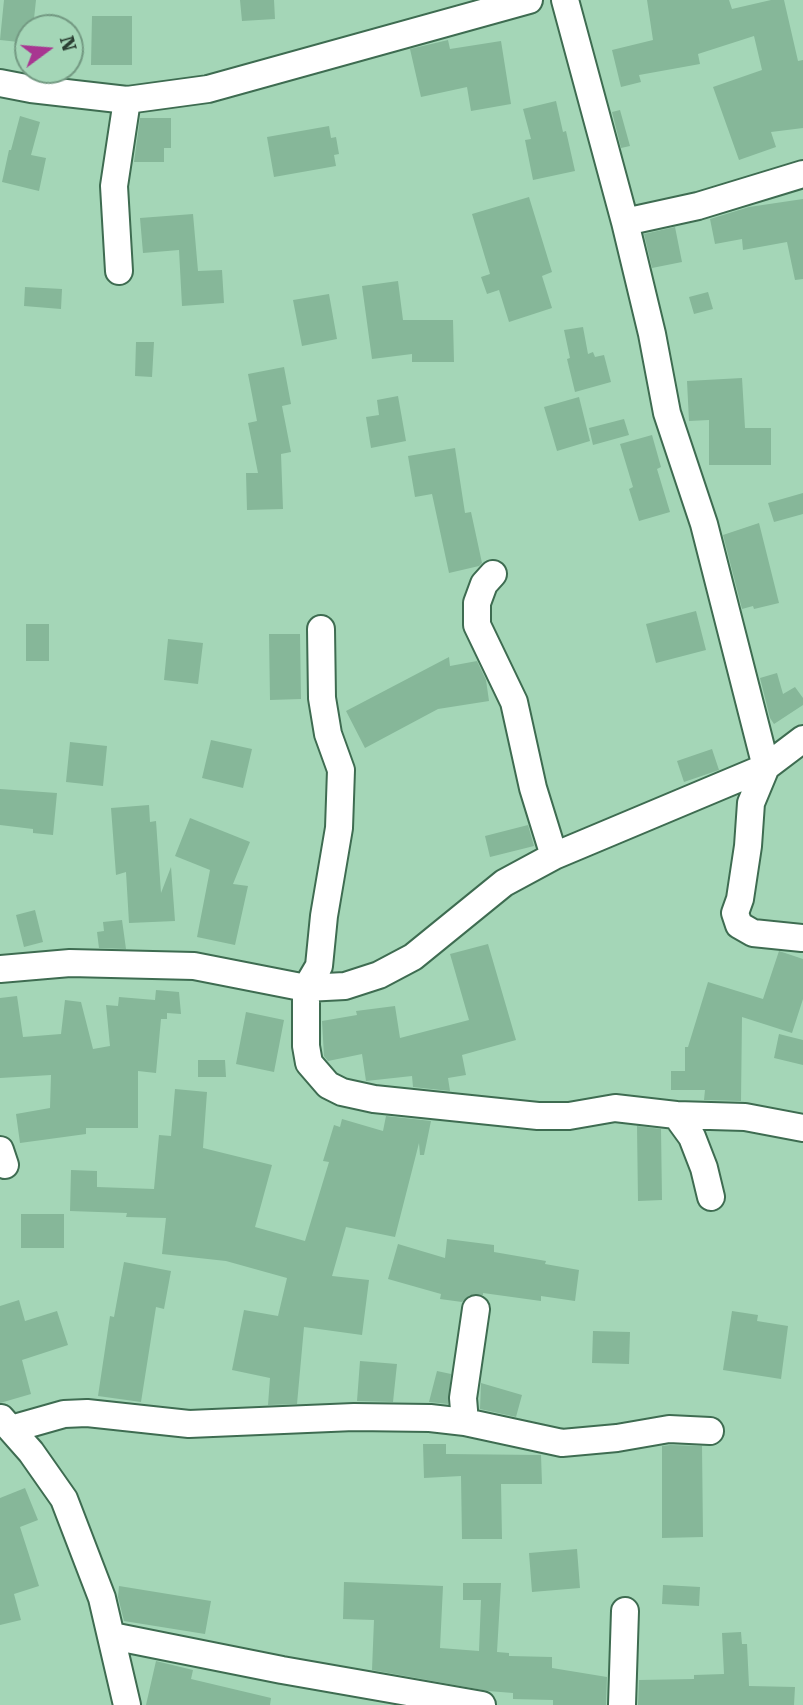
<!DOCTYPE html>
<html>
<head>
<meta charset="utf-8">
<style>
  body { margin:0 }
  #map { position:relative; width:803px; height:1705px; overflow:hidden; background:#a4d6b7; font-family:"Roboto Serif",serif }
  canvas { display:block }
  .north { position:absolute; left:14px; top:14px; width:70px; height:70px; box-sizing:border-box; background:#a4d6b7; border:2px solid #739982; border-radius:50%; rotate:74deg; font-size:19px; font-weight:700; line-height:28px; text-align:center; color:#2a3e32 }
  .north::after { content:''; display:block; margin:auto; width:24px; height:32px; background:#a83691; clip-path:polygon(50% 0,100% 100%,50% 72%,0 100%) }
</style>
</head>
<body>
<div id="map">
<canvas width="803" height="1705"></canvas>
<div class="north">N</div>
</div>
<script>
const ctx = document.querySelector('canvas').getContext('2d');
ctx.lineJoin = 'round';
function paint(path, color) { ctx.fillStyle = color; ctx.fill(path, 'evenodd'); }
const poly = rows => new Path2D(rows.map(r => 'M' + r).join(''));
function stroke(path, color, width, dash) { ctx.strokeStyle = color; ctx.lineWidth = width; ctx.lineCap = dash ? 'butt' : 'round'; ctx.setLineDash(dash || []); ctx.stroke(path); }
const building = poly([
  [4,0,36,0,33,28,28,28,28,43,0,40],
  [240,0,274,0,275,19,242,21],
  [647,0,729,0,732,9,771,0,784,0,798,61,803,60,803,128,771,132,776,147,739,160,713,87,762,70,754,36,698,54,700,64,639,75,641,82,621,87,612,50,653,40],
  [92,16,132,16,132,65,91,65],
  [448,40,450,49,501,41,511,104,471,111,467,87,421,97,410,49],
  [556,101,563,132,566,131,575,171,533,180,525,140,531,139,523,109],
  [620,110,630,146,621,148,612,112],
  [20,116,40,122,31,155,46,158,39,191,2,182,9,150,11,150],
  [140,118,171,118,171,148,164,148,164,162,134,162],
  [329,126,331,138,336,137,339,154,334,155,336,166,274,177,267,137],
  [529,197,552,272,542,276,552,308,509,322,499,290,487,294,481,277,490,274,472,214],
  [803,199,803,279,795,280,787,242,743,250,742,239,715,244,710,219,749,207],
  [193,214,198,271,222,270,224,303,182,306,179,250,143,253,140,218],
  [675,227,682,262,652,268,644,234],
  [398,281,403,320,453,320,454,362,412,362,412,354,372,359,362,286],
  [25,287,62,289,61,309,24,306],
  [708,292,713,309,694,314,689,297],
  [329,294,337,339,302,346,293,300],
  [583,327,588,354,593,352,595,357,604,355,611,382,575,392,567,359,570,358,564,330],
  [136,342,154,342,152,377,135,376],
  [284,367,291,404,282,406,291,452,281,454,283,509,247,510,246,473,258,473,248,423,257,421,248,374],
  [742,378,745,428,771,428,771,465,709,465,709,420,689,421,687,381],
  [398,396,406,441,371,448,366,417,379,415,377,400],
  [579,397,590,441,557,451,544,407],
  [624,419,629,435,593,445,589,428],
  [652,435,661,467,657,469,670,512,639,521,629,489,633,487,620,444],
  [455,448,465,513,471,512,482,563,479,566,449,573,432,494,415,497,408,456],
  [803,493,803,514,774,522,768,503],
  [759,523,779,603,754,609,753,606,742,609,723,535],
  [696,611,706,650,656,663,646,624],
  [26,624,49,624,49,661,26,661],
  [269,634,300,634,301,699,270,700],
  [168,639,203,643,198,684,164,680],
  [449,657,450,666,477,661,486,680,489,701,438,709,365,748,346,711],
  [777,673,783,694,795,687,803,698,803,705,774,724,770,718,760,678],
  [211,740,252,749,243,788,202,778],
  [70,742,107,746,103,786,66,782],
  [712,749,719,770,684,782,677,761],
  [0,789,57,793,53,835,33,833,33,829,0,825],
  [149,805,150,822,156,821,161,893,171,867,175,921,129,923,126,872,116,875,111,808],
  [190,818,250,842,233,884,248,886,235,945,197,937,210,870,175,856],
  [528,825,534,846,490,857,485,836],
  [35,910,43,942,24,947,16,915],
  [122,920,126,949,99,948,97,932,104,931,103,922],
  [488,944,516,1040,462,1055,466,1075,448,1078,450,1091,413,1087,412,1076,366,1081,362,1054,328,1061,324,1056,322,1021,357,1015,356,1011,395,1006,400,1038,469,1020,450,954],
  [779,951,803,959,803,999,792,1033,742,1017,741,1101,704,1100,705,1090,671,1090,671,1071,685,1071,685,1047,688,1047,708,982,763,999],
  [156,990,179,992,181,1014,167,1013,167,1019,161,1019,156,1073,138,1071,138,1128,86,1128,86,1134,20,1143,16,1114,50,1108,51,1075,0,1078,0,998,17,996,23,1037,61,1034,65,1000,81,1002,93,1049,110,1046,106,1005,118,1006,119,997,155,1000],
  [246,1012,284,1020,274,1072,236,1064],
  [779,1034,803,1040,803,1065,774,1058],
  [198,1060,225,1060,226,1077,198,1077],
  [175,1089,207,1092,203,1148,272,1165,255,1227,305,1241,329,1162,323,1161,334,1125,340,1127,342,1119,383,1131,386,1116,431,1121,424,1155,420,1155,419,1143,395,1237,346,1227,332,1276,369,1280,362,1335,304,1327,297,1404,268,1405,270,1378,232,1370,244,1310,278,1316,287,1278,226,1261,162,1254,166,1218,126,1217,127,1213,70,1211,71,1170,97,1171,97,1187,154,1189,159,1135,171,1136],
  [637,1126,661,1129,662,1200,638,1201],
  [21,1214,64,1214,64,1248,21,1248],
  [447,1239,494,1245,494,1252,546,1261,545,1264,579,1270,575,1301,541,1296,541,1301,483,1293,483,1295,470,1295,462,1302,440,1299,441,1294,388,1279,398,1244,445,1258],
  [124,1262,171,1271,164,1309,156,1307,141,1402,98,1396,110,1316,114,1317],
  [19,1300,25,1321,57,1311,68,1345,22,1360,31,1394,0,1403,0,1306],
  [732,1311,758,1315,757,1321,788,1326,781,1379,723,1370],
  [593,1331,630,1332,629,1364,592,1363],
  [360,1361,397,1364,393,1402,357,1401],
  [437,1371,451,1374,448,1404,429,1402],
  [481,1383,522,1395,516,1417,480,1409],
  [423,1444,446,1444,446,1454,541,1455,542,1484,501,1484,502,1539,462,1539,461,1476,424,1478],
  [670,1445,702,1446,703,1537,662,1538,662,1446],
  [25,1488,38,1520,20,1527,39,1586,14,1594,21,1620,0,1625,0,1498],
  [577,1549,580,1588,532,1592,529,1553],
  [344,1582,443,1586,440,1648,479,1651,481,1600,463,1600,463,1583,501,1583,497,1652,509,1653,509,1656,552,1657,552,1668,607,1677,606,1705,553,1705,553,1700,513,1699,513,1693,488,1691,372,1670,374,1620,343,1619],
  [663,1585,700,1587,699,1606,662,1604],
  [119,1586,211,1601,205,1634,124,1621,118,1597],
  [741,1632,742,1644,747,1644,749,1686,795,1687,794,1705,638,1705,639,1680,694,1679,694,1675,724,1674,722,1633],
  [156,1661,193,1670,191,1679,271,1698,270,1705,146,1705]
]);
const minor = poly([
  [565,0,625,222,652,334,667,413,704,524,766,767,751,803,748,846,740,899,735,913,739,925,753,933,802,938],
  [0,83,31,89,127,100,208,89,529,0],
  [625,222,698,206,803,174],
  [119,271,114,186,127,100],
  [493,574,484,584,477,603,477,625,514,702,533,788,554,856],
  [321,629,322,698,328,734,341,770,339,828,324,916,319,966,306,988,306,1046,309,1063,328,1085,342,1092,374,1099,538,1116,569,1116,615,1108,676,1115,692,1137,704,1168,711,1197],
  [0,969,70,963,194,966,306,988,345,986,379,975,413,957,504,883,554,856,766,767,803,739],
  [676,1115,745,1117,803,1128],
  [0,1150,5,1165],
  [476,1309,463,1398,465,1422,562,1443,617,1438,669,1429,710,1431],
  [1,1418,31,1452,64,1499,102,1598,127,1705],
  [11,1429,64,1414,87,1413,189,1424,354,1417,430,1418,465,1422],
  [112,1636,282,1670,482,1705],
  [622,1705,625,1611]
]);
paint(building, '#86b799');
stroke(minor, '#3e6c51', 30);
stroke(minor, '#fff', 26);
</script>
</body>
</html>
